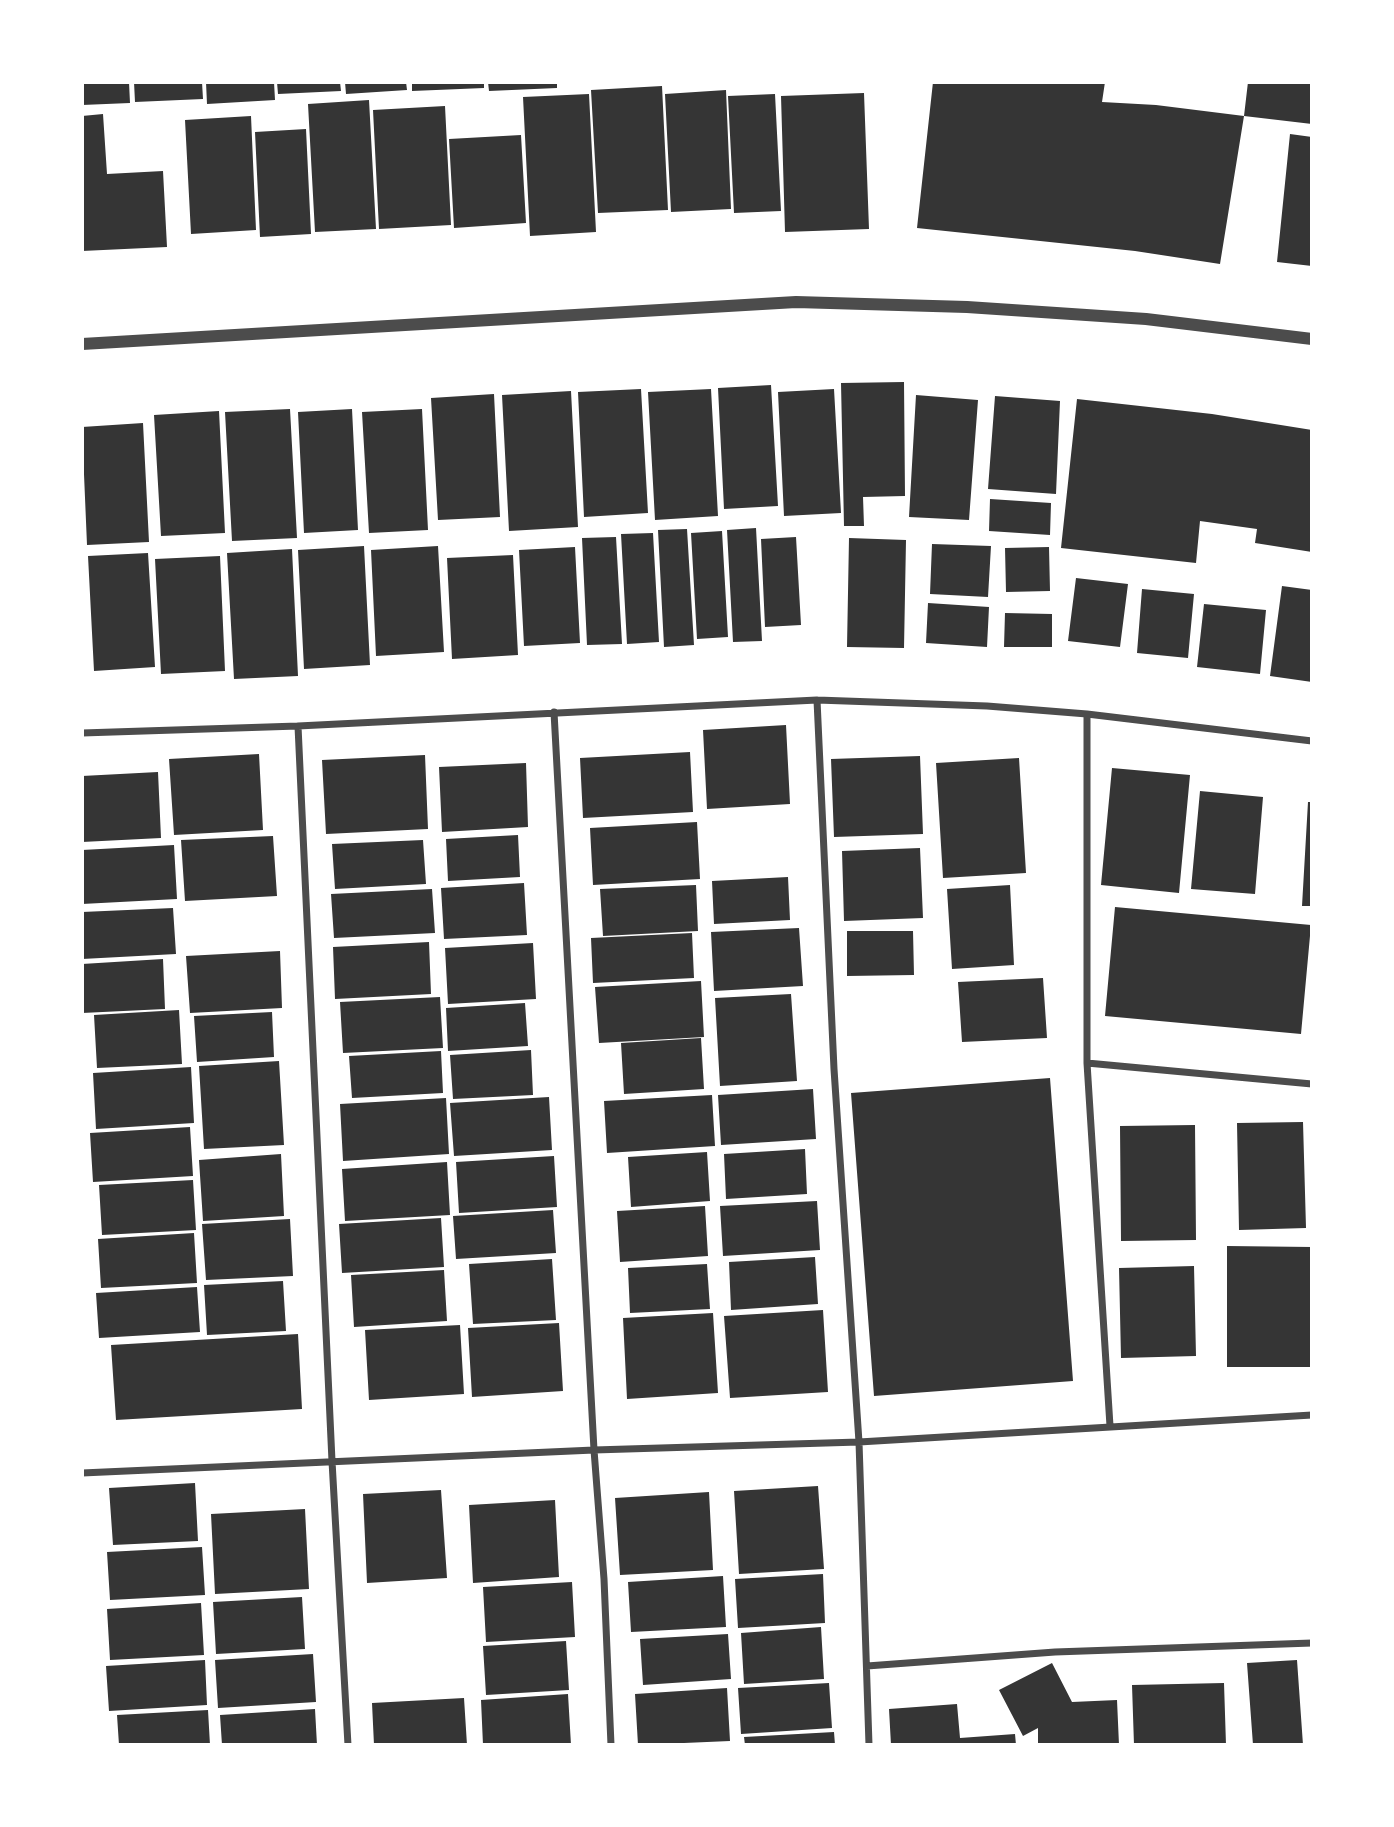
<!DOCTYPE html>
<html>
<head>
<meta charset="utf-8">
<style>
  body { margin:0 }
  #map { position:relative; width:1394px; height:1827px; overflow:hidden; background:#fff; font-family:"Archivo Narrow",sans-serif }
  canvas { display:block }
  .frame { position:absolute; inset:0; border:84px solid #fff; pointer-events:none }
</style>
</head>
<body>
<div id="map">
<canvas width="1394" height="1827"></canvas>
<div class="frame"></div>
</div>
<script>
const ctx = document.querySelector('canvas').getContext('2d');
ctx.lineJoin = 'round';
function paint(path, color) { ctx.fillStyle = color; ctx.fill(path, 'evenodd'); }
const poly = rows => new Path2D(rows.map(r => 'M' + r).join(''));
function stroke(path, color, width, dash) { ctx.strokeStyle = color; ctx.lineWidth = width; ctx.lineCap = dash ? 'butt' : 'round'; ctx.setLineDash(dash || []); ctx.stroke(path); }
const building = poly([
  [82,82,129,82,130,103,82,105],
  [134,82,202,82,203,99,135,102],
  [206,82,274,82,275,100,207,104],
  [277,82,340,82,341,91,278,94],
  [345,82,406,82,407,90,346,94],
  [412,82,484,82,484,88,412,91],
  [488,82,557,82,557,88,489,91],
  [933,82,1105,82,1102,102,1156,105,1244,116,1220,264,1135,251,917,228],
  [1248,82,1312,82,1312,124,1244,116],
  [662,86,668,210,598,213,591,90],
  [726,90,731,209,671,212,665,94],
  [864,93,869,229,785,232,781,96],
  [589,94,596,232,530,236,523,97],
  [775,94,781,211,734,213,728,96],
  [369,100,376,229,315,232,308,104],
  [445,106,451,225,379,229,373,110],
  [103,114,107,174,163,171,167,247,82,251,82,116],
  [251,116,256,230,191,234,185,120],
  [306,129,311,234,260,237,255,132],
  [1290,134,1312,137,1312,266,1277,262],
  [521,135,526,223,454,228,449,139],
  [904,382,905,496,863,497,864,526,844,526,841,383],
  [771,385,778,506,724,509,718,388],
  [641,389,648,513,584,517,578,392],
  [711,389,718,516,655,520,648,392],
  [834,389,841,513,784,516,778,392],
  [571,391,578,527,509,531,502,395],
  [494,394,500,517,438,520,431,398],
  [916,395,978,400,969,520,909,517],
  [995,396,1060,401,1056,494,988,489],
  [1077,399,1212,414,1312,430,1312,552,1255,543,1257,529,1200,521,1196,563,1061,548],
  [290,409,297,538,232,541,225,412],
  [352,409,358,530,304,533,298,412],
  [422,409,428,530,369,533,362,412],
  [219,411,225,533,161,536,154,415],
  [143,423,149,542,87,545,82,427],
  [990,499,1051,503,1050,535,989,531],
  [756,528,762,641,733,642,727,530],
  [687,529,694,645,664,647,658,530],
  [722,531,728,637,697,639,691,533],
  [653,533,659,642,627,644,621,534],
  [616,537,622,644,587,645,582,538],
  [796,537,801,625,765,627,761,539],
  [849,538,906,540,904,648,847,647],
  [932,544,991,546,988,597,930,594],
  [364,546,370,665,304,669,298,550],
  [438,546,444,652,376,656,371,550],
  [575,547,580,643,524,646,519,550],
  [1049,547,1050,591,1006,592,1005,548],
  [292,549,298,676,234,679,227,553],
  [148,553,155,667,94,671,88,556],
  [513,555,518,655,452,659,447,558],
  [220,556,225,671,161,674,155,559],
  [1076,578,1128,584,1120,647,1068,641],
  [1282,586,1312,590,1312,682,1270,676],
  [1142,589,1194,594,1188,658,1137,653],
  [928,603,989,607,987,647,926,643],
  [1204,604,1266,610,1260,674,1197,667],
  [1005,613,1052,614,1052,647,1004,647],
  [786,725,790,804,707,809,703,730],
  [690,752,693,812,583,818,580,758],
  [259,754,263,830,174,835,169,759],
  [425,755,428,829,326,834,322,760],
  [920,756,923,834,834,837,831,759],
  [1019,758,1026,873,943,878,936,763],
  [526,763,528,827,442,832,439,767],
  [1112,768,1190,775,1179,893,1101,885],
  [158,772,161,838,82,842,82,776],
  [1200,791,1263,797,1255,894,1191,889],
  [1308,802,1312,802,1312,906,1302,906],
  [697,822,700,879,593,885,590,828],
  [518,835,520,877,448,881,446,839],
  [273,836,277,896,185,901,181,840],
  [423,840,426,884,335,889,332,844],
  [174,845,177,899,82,904,82,850],
  [920,848,923,918,844,921,842,851],
  [788,877,790,920,714,924,712,881],
  [524,883,527,935,444,939,441,888],
  [696,885,698,931,603,936,600,889],
  [1010,885,1014,965,952,969,947,889],
  [432,889,435,933,334,938,331,894],
  [1115,907,1311,925,1301,1034,1105,1016],
  [173,908,176,954,82,959,82,912],
  [799,928,803,986,714,991,711,932],
  [847,931,913,931,914,975,847,976],
  [692,933,694,978,593,983,591,938],
  [429,942,431,994,335,999,333,947],
  [533,943,536,999,448,1004,445,948],
  [280,951,282,1008,190,1013,186,956],
  [163,959,165,1009,82,1013,82,964],
  [1043,978,1047,1038,962,1042,958,982],
  [701,981,704,1037,599,1043,595,987],
  [791,994,797,1081,720,1086,715,998],
  [440,997,443,1048,343,1053,340,1002],
  [525,1003,528,1046,448,1051,446,1008],
  [179,1010,182,1064,97,1068,94,1015],
  [272,1012,274,1057,197,1062,194,1016],
  [701,1038,704,1089,624,1094,621,1043],
  [531,1050,533,1095,453,1099,450,1055],
  [441,1051,443,1093,352,1098,349,1056],
  [279,1061,284,1145,204,1149,199,1066],
  [191,1067,194,1123,96,1129,93,1073],
  [1050,1078,1073,1381,874,1396,851,1093],
  [813,1089,816,1139,721,1145,718,1095],
  [712,1095,715,1146,607,1153,604,1101],
  [549,1097,552,1150,454,1156,450,1103],
  [446,1098,449,1154,343,1161,340,1104],
  [1303,1122,1306,1228,1239,1230,1237,1123],
  [1195,1125,1196,1240,1121,1241,1120,1126],
  [190,1127,193,1176,93,1182,90,1133],
  [805,1149,807,1194,726,1199,724,1154],
  [707,1152,710,1201,631,1207,628,1157],
  [281,1154,284,1216,203,1221,199,1160],
  [554,1156,557,1207,459,1213,456,1162],
  [447,1162,450,1215,345,1221,342,1169],
  [193,1180,196,1230,102,1235,99,1185],
  [817,1201,820,1250,723,1256,720,1206],
  [705,1206,708,1256,620,1262,617,1211],
  [553,1210,556,1253,456,1259,453,1216],
  [441,1218,444,1267,342,1273,339,1224],
  [290,1219,293,1276,206,1280,202,1224],
  [194,1233,197,1283,101,1288,98,1239],
  [1227,1246,1312,1247,1312,1367,1227,1367],
  [815,1257,818,1304,731,1310,729,1262],
  [552,1259,556,1320,473,1324,469,1264],
  [707,1264,710,1309,630,1313,628,1268],
  [1194,1266,1196,1356,1121,1358,1119,1268],
  [444,1270,447,1321,354,1327,351,1275],
  [283,1281,286,1331,207,1335,204,1285],
  [197,1287,200,1332,99,1338,96,1293],
  [823,1310,828,1392,730,1398,724,1316],
  [713,1313,718,1393,627,1399,623,1318],
  [559,1323,563,1391,472,1397,468,1328],
  [460,1325,464,1394,369,1400,365,1330],
  [298,1334,302,1409,116,1420,111,1345],
  [195,1483,198,1541,113,1545,109,1488],
  [818,1486,824,1569,739,1574,734,1491],
  [441,1490,447,1578,367,1583,363,1494],
  [709,1492,713,1570,620,1575,615,1498],
  [555,1500,559,1577,473,1583,469,1505],
  [305,1509,309,1589,215,1594,211,1514],
  [202,1547,205,1595,110,1600,107,1552],
  [823,1574,825,1623,738,1628,735,1579],
  [723,1576,726,1627,631,1632,628,1582],
  [572,1582,575,1637,486,1642,483,1587],
  [302,1597,305,1649,216,1654,213,1602],
  [201,1603,204,1655,110,1660,107,1609],
  [821,1627,824,1679,744,1684,741,1633],
  [728,1634,731,1679,643,1685,640,1639],
  [566,1641,569,1690,486,1695,483,1646],
  [313,1654,316,1702,218,1708,215,1660],
  [205,1660,207,1705,109,1711,106,1666],
  [1297,1660,1303,1745,1253,1745,1247,1663],
  [1052,1663,1072,1702,1117,1700,1119,1745,1038,1745,1038,1728,1023,1736,999,1690],
  [829,1683,832,1728,741,1734,738,1688],
  [1224,1683,1226,1745,1134,1745,1132,1685],
  [727,1688,730,1741,638,1745,635,1694],
  [568,1694,571,1745,483,1745,481,1700],
  [464,1698,467,1745,374,1745,372,1703],
  [957,1704,960,1738,1015,1734,1016,1745,891,1745,889,1709],
  [315,1709,317,1745,222,1745,220,1715],
  [208,1710,210,1745,119,1745,117,1715],
  [834,1732,835,1745,745,1745,744,1737]
]);
const minor = poly([
  [817,700,834,1069,859,1442,869,1745],
  [554,712,594,1450,604,1579,611,1745],
  [1087,714,1087,1063,1110,1426],
  [298,726,332,1461,348,1745],
  [82,733,298,726,817,700,987,706,1087,714,1312,741],
  [1087,1063,1312,1084],
  [82,1473,594,1450,859,1442,1312,1415],
  [867,1666,1055,1652,1312,1643]
]);
const tertiary = poly([
  [82,344,796,302,967,307,1146,319,1312,339]
]);
paint(building, '#353535');
stroke(minor, '#4c4c4c', 7);
stroke(tertiary, '#4c4c4c', 12);
</script>
</body>
</html>
